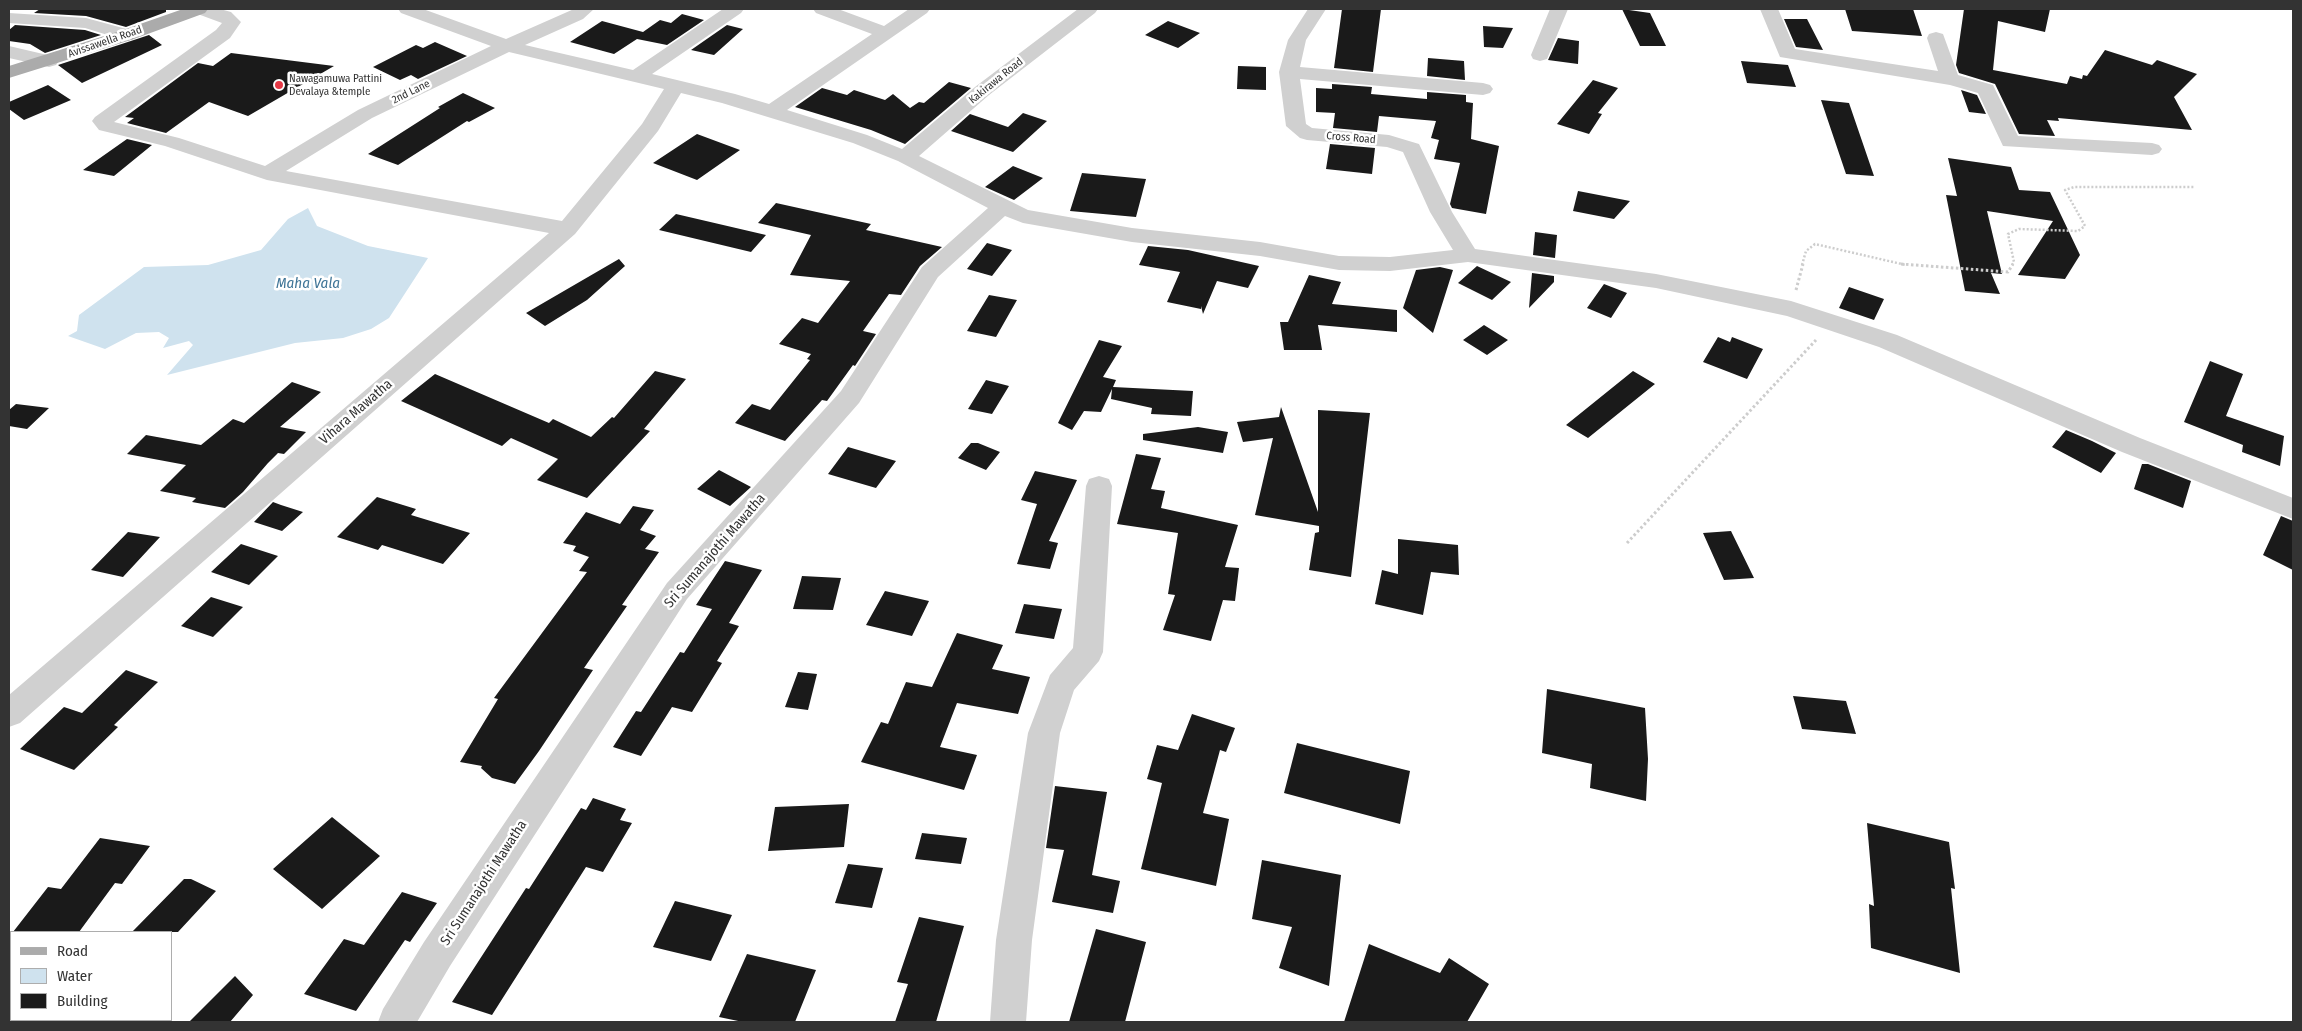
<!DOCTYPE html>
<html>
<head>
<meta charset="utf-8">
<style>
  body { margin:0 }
  #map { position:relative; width:2302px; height:1031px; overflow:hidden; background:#fff; font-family:"Fira Sans Condensed",sans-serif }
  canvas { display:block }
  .frame { position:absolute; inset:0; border:10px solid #333; pointer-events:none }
  .legend { position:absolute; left:10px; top:931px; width:162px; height:90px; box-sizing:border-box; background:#fff; border:1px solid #adadad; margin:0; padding:6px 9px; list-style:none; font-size:15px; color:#333 }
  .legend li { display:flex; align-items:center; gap:10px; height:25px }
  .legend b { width:25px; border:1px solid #adadad }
</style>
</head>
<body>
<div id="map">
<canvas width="2302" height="1031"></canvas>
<div class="frame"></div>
<ul class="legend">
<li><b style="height:6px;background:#ababab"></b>Road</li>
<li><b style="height:14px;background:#cfe2ee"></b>Water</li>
<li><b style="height:14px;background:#1a1a1a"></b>Building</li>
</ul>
</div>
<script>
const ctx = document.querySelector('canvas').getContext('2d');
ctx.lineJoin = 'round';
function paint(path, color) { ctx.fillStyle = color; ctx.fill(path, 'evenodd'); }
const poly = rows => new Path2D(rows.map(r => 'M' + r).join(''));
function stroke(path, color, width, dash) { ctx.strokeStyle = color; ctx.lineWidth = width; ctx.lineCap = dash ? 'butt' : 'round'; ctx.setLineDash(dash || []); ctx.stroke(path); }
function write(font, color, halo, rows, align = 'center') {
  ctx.font = font + ' "Fira Sans Condensed",sans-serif'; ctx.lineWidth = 5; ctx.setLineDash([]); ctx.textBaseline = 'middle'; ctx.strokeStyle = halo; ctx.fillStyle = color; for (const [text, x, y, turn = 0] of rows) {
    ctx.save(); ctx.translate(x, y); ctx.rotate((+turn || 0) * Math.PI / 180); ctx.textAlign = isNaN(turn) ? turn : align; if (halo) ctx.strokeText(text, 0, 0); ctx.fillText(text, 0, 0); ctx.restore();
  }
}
const water = poly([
  [308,208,317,226,368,246,428,258,389,318,371,329,343,338,295,343,167,375,193,345,189,341,163,348,169,338,159,332,136,333,105,349,68,336,77,331,79,315,144,267,208,265,261,250,288,219]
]);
const building = poly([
  [40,9,166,9,166,12,126,27,86,16,34,13],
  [1342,9,1381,9,1373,72,1334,68],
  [1622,9,1650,13,1666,46,1640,46],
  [1845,9,1913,9,1922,36,1852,31],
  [1964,9,2050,9,2045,32,1998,21,1993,70,2067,84,2070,76,2082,79,2083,75,2087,76,2105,50,2152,65,2157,60,2197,74,2174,97,2192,130,2058,118,2059,121,2047,120,2055,136,2019,134,1995,84,1959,73,1956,65],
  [682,14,704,20,667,45,637,39,614,54,570,42,602,21,643,32,660,20,671,23],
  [1784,19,1807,19,1823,50,1796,47],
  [1168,21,1200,33,1178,48,1145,35],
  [15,25,85,30,101,35,45,53,30,44,9,41,9,30],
  [727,25,743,29,714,55,691,50],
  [1483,26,1513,28,1503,48,1484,47],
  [149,35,162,45,82,83,58,65],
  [1558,38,1579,41,1578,64,1548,60],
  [435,42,467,56,418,79,411,75,400,80,373,67,416,45,423,48],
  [231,53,334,66,248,116,209,102,166,133,127,123,134,118,125,117,198,63,213,66],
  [1428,58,1464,61,1465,80,1427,76],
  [1741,61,1788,65,1796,87,1747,83],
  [1238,66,1266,67,1266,90,1237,89],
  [1593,80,1618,88,1598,113,1602,114,1589,134,1557,124],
  [949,82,971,88,905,144,871,130,795,107,822,88,847,95,854,90,885,100,893,94,910,108,919,102,924,103],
  [1332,84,1372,87,1371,94,1427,99,1427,92,1466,95,1466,102,1473,103,1471,139,1499,146,1486,214,1452,208,1450,204,1460,163,1434,159,1439,140,1431,138,1436,121,1379,116,1377,132,1333,128,1335,113,1316,112,1316,88,1332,89],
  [48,85,71,100,24,120,9,109,9,102],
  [1961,90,1977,95,1986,114,1969,112],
  [463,93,495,108,469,122,467,121,398,165,368,154,440,108,438,107],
  [1821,100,1849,103,1874,176,1846,174],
  [1023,113,1047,121,1013,152,951,131,970,114,1008,127],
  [697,134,740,150,697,180,653,163],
  [127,139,152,145,114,176,83,170],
  [1330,144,1375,148,1372,174,1326,169],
  [1948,158,2011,167,2019,190,2050,192,2080,255,2065,279,2018,275,2053,221,1987,211,2002,274,1991,273,2000,294,1965,291,1946,195,1957,196],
  [1013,166,1043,178,1014,200,985,187],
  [1082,173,1146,179,1136,217,1070,211],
  [1578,191,1630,201,1614,219,1573,211],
  [776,203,871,224,866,230,942,247,920,266,901,295,889,294,863,331,876,334,855,366,853,365,827,401,822,400,785,441,735,423,752,404,770,410,810,360,807,359,811,354,779,344,802,318,818,323,850,281,790,275,811,235,758,223],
  [676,214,766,235,751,252,659,230],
  [1535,232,1557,235,1555,258,1533,255],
  [987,243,1012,250,992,276,967,269],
  [1148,246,1188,250,1259,266,1248,288,1217,281,1203,314,1201,306,1201,309,1167,302,1180,272,1139,265],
  [619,259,625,266,587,300,545,326,526,313],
  [1477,266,1511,282,1492,300,1458,283],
  [1440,267,1453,270,1433,333,1403,308,1416,270],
  [1532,273,1554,276,1554,282,1529,308],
  [1309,275,1341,282,1332,304,1397,310,1397,332,1318,325,1322,350,1284,350,1280,322,1288,322],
  [1604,284,1627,293,1611,318,1587,308],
  [1849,287,1884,299,1874,320,1839,308],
  [989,295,1017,300,996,337,967,331],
  [1484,325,1508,340,1487,355,1463,340],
  [1718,337,1730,342,1732,337,1763,349,1747,379,1703,362],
  [1099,340,1122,346,1103,377,1116,380,1113,387,1193,391,1191,416,1151,414,1152,408,1111,399,1112,389,1101,412,1084,411,1072,430,1058,423],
  [2210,361,2243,374,2226,416,2284,436,2280,466,2242,452,2243,445,2184,422],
  [655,371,686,379,644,429,650,431,587,498,537,480,558,459,511,438,502,446,401,401,435,374,549,423,553,419,591,437,612,417,614,418],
  [1633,371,1655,384,1588,438,1566,425],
  [986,380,1009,386,992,414,968,409],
  [292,382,321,392,280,427,306,432,284,454,278,453,268,463,243,492,225,508,192,502,196,498,160,491,186,465,127,454,146,435,201,445,233,419,244,423],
  [16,404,49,408,27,429,9,426,9,410],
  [1281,407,1318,512,1318,410,1370,413,1351,577,1309,570,1315,533,1319,532,1319,526,1255,515,1273,438,1243,442,1237,422,1279,417],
  [1198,427,1228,432,1223,453,1143,440,1143,434],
  [2066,430,2092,441,2116,453,2101,473,2052,447],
  [971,443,978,443,1000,452,986,470,958,458],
  [848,447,896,461,876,488,828,474],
  [1136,454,1161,458,1151,489,1165,491,1161,508,1238,525,1225,567,1239,568,1235,601,1223,600,1211,641,1163,630,1175,595,1168,594,1178,533,1117,524],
  [2142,464,2148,464,2191,481,2183,508,2134,489],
  [719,470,751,487,730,506,697,489],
  [1035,471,1077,480,1049,541,1058,543,1050,569,1017,564,1037,504,1021,500],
  [377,497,416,509,411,515,470,533,443,564,382,545,378,550,337,537],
  [273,502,281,505,303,512,282,531,254,522],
  [633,506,654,510,640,530,656,536,645,549,659,552,622,605,627,606,584,668,593,670,539,751,515,784,492,778,481,768,482,766,460,762,498,699,494,698,587,572,579,571,589,557,573,551,576,546,563,543,586,512,620,524],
  [2281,516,2293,521,2293,570,2263,555],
  [1731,531,1754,578,1724,580,1703,533],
  [128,532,160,537,123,577,91,570],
  [1398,539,1458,545,1459,575,1431,572,1423,615,1375,604,1382,570,1398,574],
  [241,544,278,556,249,585,211,572],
  [725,561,762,570,729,623,739,626,717,661,722,663,692,712,672,707,641,756,613,747,636,711,641,712,680,652,684,653,712,609,696,605],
  [802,576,841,578,833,610,793,609],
  [885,591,929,601,912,636,866,625],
  [211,597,243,607,213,637,181,626],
  [1024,604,1062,609,1054,639,1015,633],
  [957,633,1003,645,992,669,1030,677,1018,714,957,703,940,747,977,755,964,790,861,762,881,722,888,724,906,682,932,687],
  [126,670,158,682,114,725,118,727,74,770,20,749,64,707,82,713],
  [798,672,817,674,808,710,785,707],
  [1547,689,1645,708,1648,759,1646,801,1590,788,1592,764,1542,753],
  [1793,696,1846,701,1856,734,1802,729],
  [1192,714,1235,728,1226,752,1220,750,1203,813,1229,819,1216,886,1141,869,1162,783,1147,779,1157,745,1178,750],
  [1297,743,1410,771,1400,824,1284,793],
  [1055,786,1107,792,1092,875,1120,881,1113,913,1052,902,1064,850,1046,848],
  [593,798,626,809,620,820,632,823,603,872,586,867,492,1015,452,1002,526,888,529,889,581,808,586,810],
  [849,804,844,847,768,851,775,807],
  [332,817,380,856,322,909,273,869],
  [1867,823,1949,842,1955,889,1951,888,1960,973,1871,948,1869,904,1874,906],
  [922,833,967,838,961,864,915,859],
  [100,838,150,846,122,884,115,883,79,932,13,932,48,887,61,889],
  [1262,860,1341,875,1329,986,1279,968,1292,927,1252,919],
  [848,864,883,868,872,908,835,903],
  [184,879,191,879,216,891,178,932,132,932],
  [402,892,437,903,410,942,405,940,356,1011,304,994,344,939,364,945],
  [675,901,732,915,711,961,653,947],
  [919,917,964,926,936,1022,895,1022,908,984,897,982],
  [1096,929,1146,942,1125,1022,1069,1022],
  [1369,944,1440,973,1449,958,1489,984,1467,1022,1344,1022],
  [747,954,816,970,795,1022,743,1022,719,1017],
  [235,976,253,995,230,1022,189,1022]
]);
const pathFar1 = poly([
  [1802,265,1806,251,1815,244,1906,265],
  [2012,265,2014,262,2008,234,2019,229,2078,231,2085,226,2065,190,2074,187,2194,187]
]);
const path = poly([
  [1901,264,2008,272,2013,264],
  [1796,290,1803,264],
  [1627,543,1816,340]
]);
const minor = poly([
  [192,9,220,9,231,12,241,22,230,38,114,122,179,138,265,166,358,110,491,46,401,13,398,9,423,9,506,39,574,9,594,9,583,19,525,45,633,70,723,9,744,9,741,13,652,74,735,94,769,104,872,34,816,13,813,9,838,9,884,26,909,9,930,9,927,13,787,110,867,135,902,149,975,87,1078,9,1098,9,1095,13,989,95,919,156,1028,210,1132,228,1260,242,1339,256,1390,257,1453,250,1430,212,1403,152,1387,147,1307,140,1300,138,1286,126,1279,72,1288,40,1308,9,1326,9,1306,40,1300,67,1483,83,1490,85,1493,89,1490,93,1483,95,1300,79,1306,124,1312,128,1389,135,1419,144,1452,212,1475,249,1656,274,1791,301,1897,335,2140,438,2293,498,2293,519,2122,452,1879,347,1787,316,1656,288,1468,262,1390,271,1339,270,1260,256,1132,242,1023,223,1005,216,938,277,859,403,687,599,450,966,417,1022,378,1022,383,1009,424,942,667,583,841,391,922,267,988,208,898,161,853,143,722,103,681,93,658,131,575,234,20,723,9,727,9,695,549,233,267,180,165,146,99,130,92,121,95,117,216,30,222,23,195,13,192,9],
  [509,52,664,89,642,124,562,221,286,171,372,118,509,52],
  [1550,9,1568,9,1547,59,1540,61,1533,59,1531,55,1550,9],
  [1760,9,1778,9,1795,49,1938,71,1927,38,1929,34,1936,32,1943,34,1958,75,1993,85,2018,136,2152,143,2159,145,2162,149,2159,153,2152,155,2003,146,1978,93,1950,85,1780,57,1760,9],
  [9,13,86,18,134,31,136,35,134,39,127,41,85,28,9,23,9,13],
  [9,46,56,57,59,61,56,65,49,67,9,58,9,46],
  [1099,476,1109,479,1112,486,1103,652,1099,661,1074,690,1060,733,1032,940,1026,1022,990,1022,996,940,1028,733,1050,675,1073,648,1086,486,1089,479,1099,476]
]);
const major = poly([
  [183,9,208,9,205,13,134,39,9,78,9,66,120,31,183,9]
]);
const markers = [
  [279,85,5,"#e63946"]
];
const farStreetnames = [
  ["Avissawella Road",105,42,-19],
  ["Kakirawa Road",996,81,-39],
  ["2nd Lane",411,92,-26],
  ["Cross Road",1351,138,5]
];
const farPoinames = [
  ["Nawagamuwa Pattini",289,79],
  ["Devalaya &temple",289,92]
];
const streetNames = [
  ["Vihara Mawatha",356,412,-41],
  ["Sri Sumanajothi Mawatha",715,551,-49],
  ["Sri Sumanajothi Mawatha",484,883,-57]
];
const waterNames = [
  ["Maha Vala",308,284]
];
paint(water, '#cfe2ee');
paint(building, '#1a1a1a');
stroke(pathFar1, '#cdcdcd', 2.5, [2, 2]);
stroke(path, '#cdcdcd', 3, [2.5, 2.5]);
paint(minor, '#d0d0d0');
paint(major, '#ababab');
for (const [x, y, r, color] of markers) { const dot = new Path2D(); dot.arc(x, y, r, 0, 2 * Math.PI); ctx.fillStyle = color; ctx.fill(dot); stroke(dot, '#fff', 2); }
write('11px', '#333', '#fff', farStreetnames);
write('11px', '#333', '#fff', farPoinames, 'left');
write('14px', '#333', '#fff', streetNames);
write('italic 15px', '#3f7597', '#fff', waterNames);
</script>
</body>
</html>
